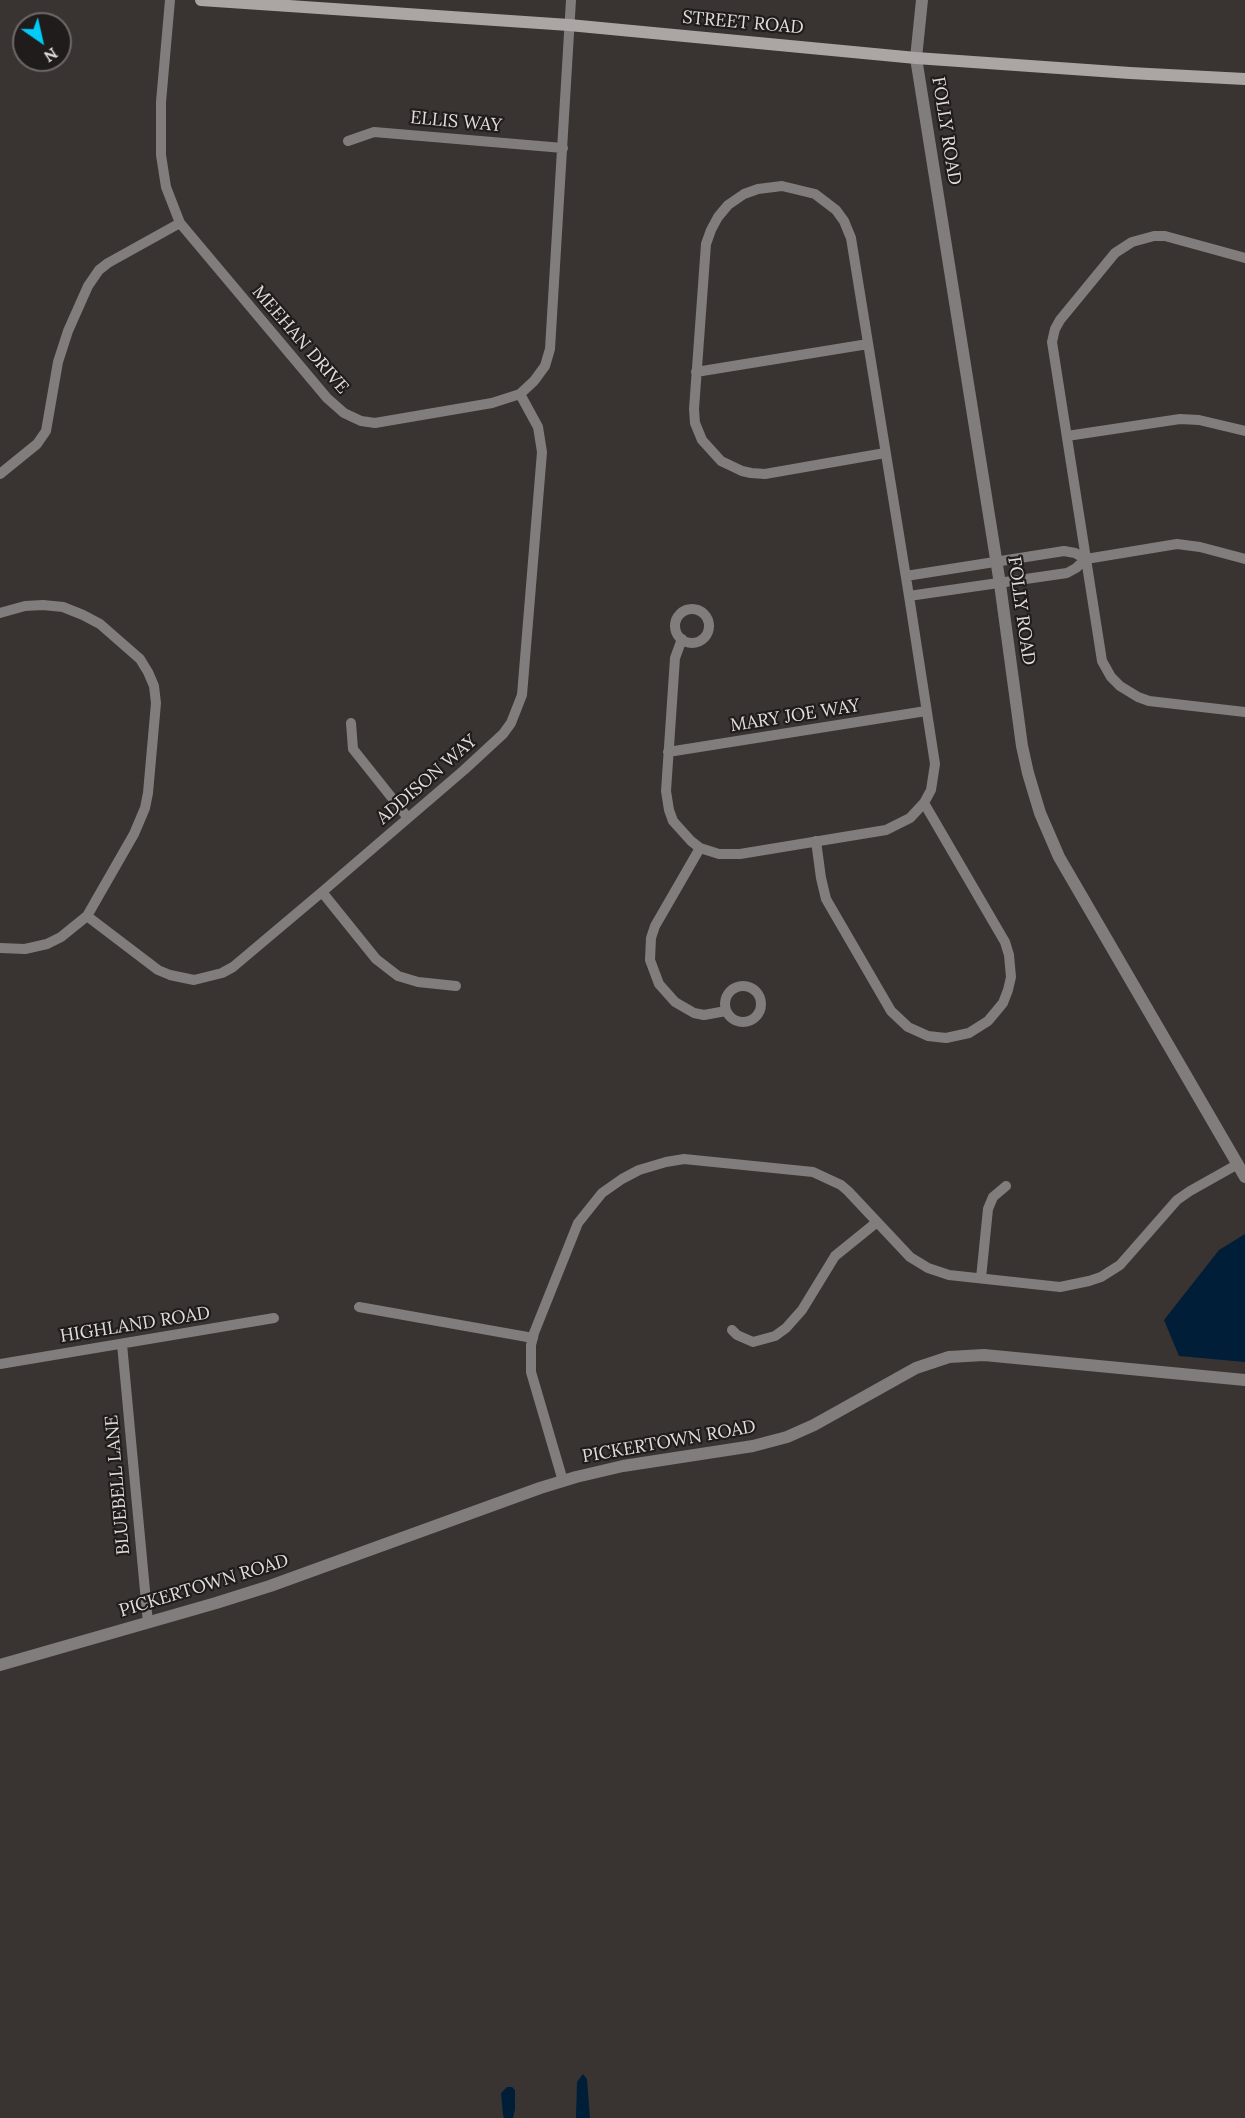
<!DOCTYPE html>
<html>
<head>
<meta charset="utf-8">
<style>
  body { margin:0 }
  #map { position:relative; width:1245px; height:2118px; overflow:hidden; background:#393431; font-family:Lora,serif }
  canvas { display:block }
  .north { position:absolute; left:12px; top:12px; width:60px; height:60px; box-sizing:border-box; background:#1f1c1b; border:2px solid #6d6968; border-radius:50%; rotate:146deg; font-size:16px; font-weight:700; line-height:24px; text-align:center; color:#e1dddb }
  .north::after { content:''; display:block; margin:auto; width:21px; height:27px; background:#03cbf9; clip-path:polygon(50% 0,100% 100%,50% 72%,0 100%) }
</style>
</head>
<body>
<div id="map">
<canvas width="1245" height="2118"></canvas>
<div class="north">N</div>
</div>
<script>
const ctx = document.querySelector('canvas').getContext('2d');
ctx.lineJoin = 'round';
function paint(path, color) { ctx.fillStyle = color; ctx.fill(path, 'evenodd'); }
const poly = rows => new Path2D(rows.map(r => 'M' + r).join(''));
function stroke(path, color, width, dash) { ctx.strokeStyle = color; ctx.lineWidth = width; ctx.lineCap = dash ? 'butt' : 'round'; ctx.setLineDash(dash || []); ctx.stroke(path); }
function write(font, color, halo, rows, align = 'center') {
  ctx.font = font + ' Lora,serif'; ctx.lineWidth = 4.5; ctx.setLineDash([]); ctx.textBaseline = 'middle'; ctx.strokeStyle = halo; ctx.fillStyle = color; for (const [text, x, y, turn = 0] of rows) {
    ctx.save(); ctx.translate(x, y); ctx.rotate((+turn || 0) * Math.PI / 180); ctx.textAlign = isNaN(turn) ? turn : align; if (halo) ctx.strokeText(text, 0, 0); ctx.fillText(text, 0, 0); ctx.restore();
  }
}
const water = poly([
  [1245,1234,1245,1362,1179,1356,1164,1320,1219,1250],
  [583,2074,587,2079,590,2118,576,2118,577,2082],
  [507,2087,512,2087,515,2090,515,2109,513,2118,504,2118,503,2115,501,2093]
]);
const minor = poly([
  [170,0,161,102,161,155,166,187,180,223,327,398,344,413,361,421,375,423,492,403,520,394,534,381,545,366,550,349,571,0],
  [348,141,374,132,563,148],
  [1245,258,1165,236,1154,236,1132,242,1115,253,1060,320,1055,329,1052,342,1102,661,1111,677,1120,686,1138,697,1149,701,1245,712],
  [696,372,868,344],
  [1067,436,1180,419,1199,420,1245,431],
  [0,474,37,444,46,431,58,362,68,331,88,286,99,270,108,263,180,223],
  [906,576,1064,551,1075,553,1086,559,1177,544,1200,547,1245,559],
  [909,596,1067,573,1076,568,1086,559],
  '675 626a17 17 0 1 1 34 0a17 17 0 1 1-34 0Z',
  [0,613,25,606,43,605,63,607,83,615,100,624,140,659,148,672,154,686,156,703,148,793,145,808,134,834,87,916,61,937,47,944,25,949,0,948],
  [682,639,675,658,666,791,669,810,673,821,691,841,700,848,719,854,740,854,886,830,910,818,924,803,931,790,935,764,909,596,851,238,844,221,836,210,815,194,782,186,758,189,744,194,728,205,718,217,711,230,706,244,694,409,695,423,702,440,721,461,742,471,751,473,765,474,885,453],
  [351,723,353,749,408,818],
  [668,752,926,711],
  [816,841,821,878,826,899,891,1011,908,1027,928,1036,946,1038,969,1033,988,1021,1003,1003,1008,990,1011,977,1009,955,1005,942,924,803],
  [700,848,655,926,651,938,650,960,659,984,675,1002,694,1013,704,1015,726,1011],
  [322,892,376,959,398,976,418,982,456,986],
  [87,916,158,970,170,975,194,980,222,973,233,967,322,892,464,770,503,734,511,723,522,695,542,452,538,427,520,394],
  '725 1004a18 18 0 1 1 36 0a18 18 0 1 1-36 0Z',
  [981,1278,988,1209,993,1197,1006,1186],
  [359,1307,533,1338],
  [732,1330,737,1335,753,1342,775,1336,786,1328,802,1310,835,1256,877,1222],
  [122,1344,148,1623],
  [0,1364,274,1318],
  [563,1481,531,1372,531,1345,534,1333,578,1223,602,1193,622,1179,639,1170,666,1162,684,1159,813,1172,841,1185,848,1191,910,1257,928,1268,949,1275,1060,1287,1089,1281,1101,1277,1120,1265,1177,1200,1190,1191,1238,1164]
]);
const tertiary = poly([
  [922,0,916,58,1000,584,1022,746,1028,773,1040,813,1059,857,1245,1177],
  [0,1665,216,1603,270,1586,540,1488,576,1477,623,1466,753,1446,787,1437,814,1425,916,1368,949,1357,984,1355,1245,1380]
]);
const secondary = poly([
  [201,0,569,25,916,58,1130,73,1245,79]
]);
const streetNames = [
  ["STREET ROAD",743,23,5],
  ["ELLIS WAY",456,122,5],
  ["FOLLY ROAD",946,131,81],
  ["MEEHAN DRIVE",300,340,49],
  ["FOLLY ROAD",1021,611,82],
  ["MARY JOE WAY",795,716,-9],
  ["ADDISON WAY",427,780,-41],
  ["HIGHLAND ROAD",135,1325,-9],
  ["PICKERTOWN ROAD",669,1442,-10],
  ["BLUEBELL LANE",118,1485,-95],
  ["PICKERTOWN ROAD",204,1586,-17]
];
paint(water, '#001e38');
stroke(minor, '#807d7c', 10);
stroke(tertiary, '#807d7c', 12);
stroke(secondary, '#aba6a4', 12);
write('18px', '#e1dddb', '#1f1c1b', streetNames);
</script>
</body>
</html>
